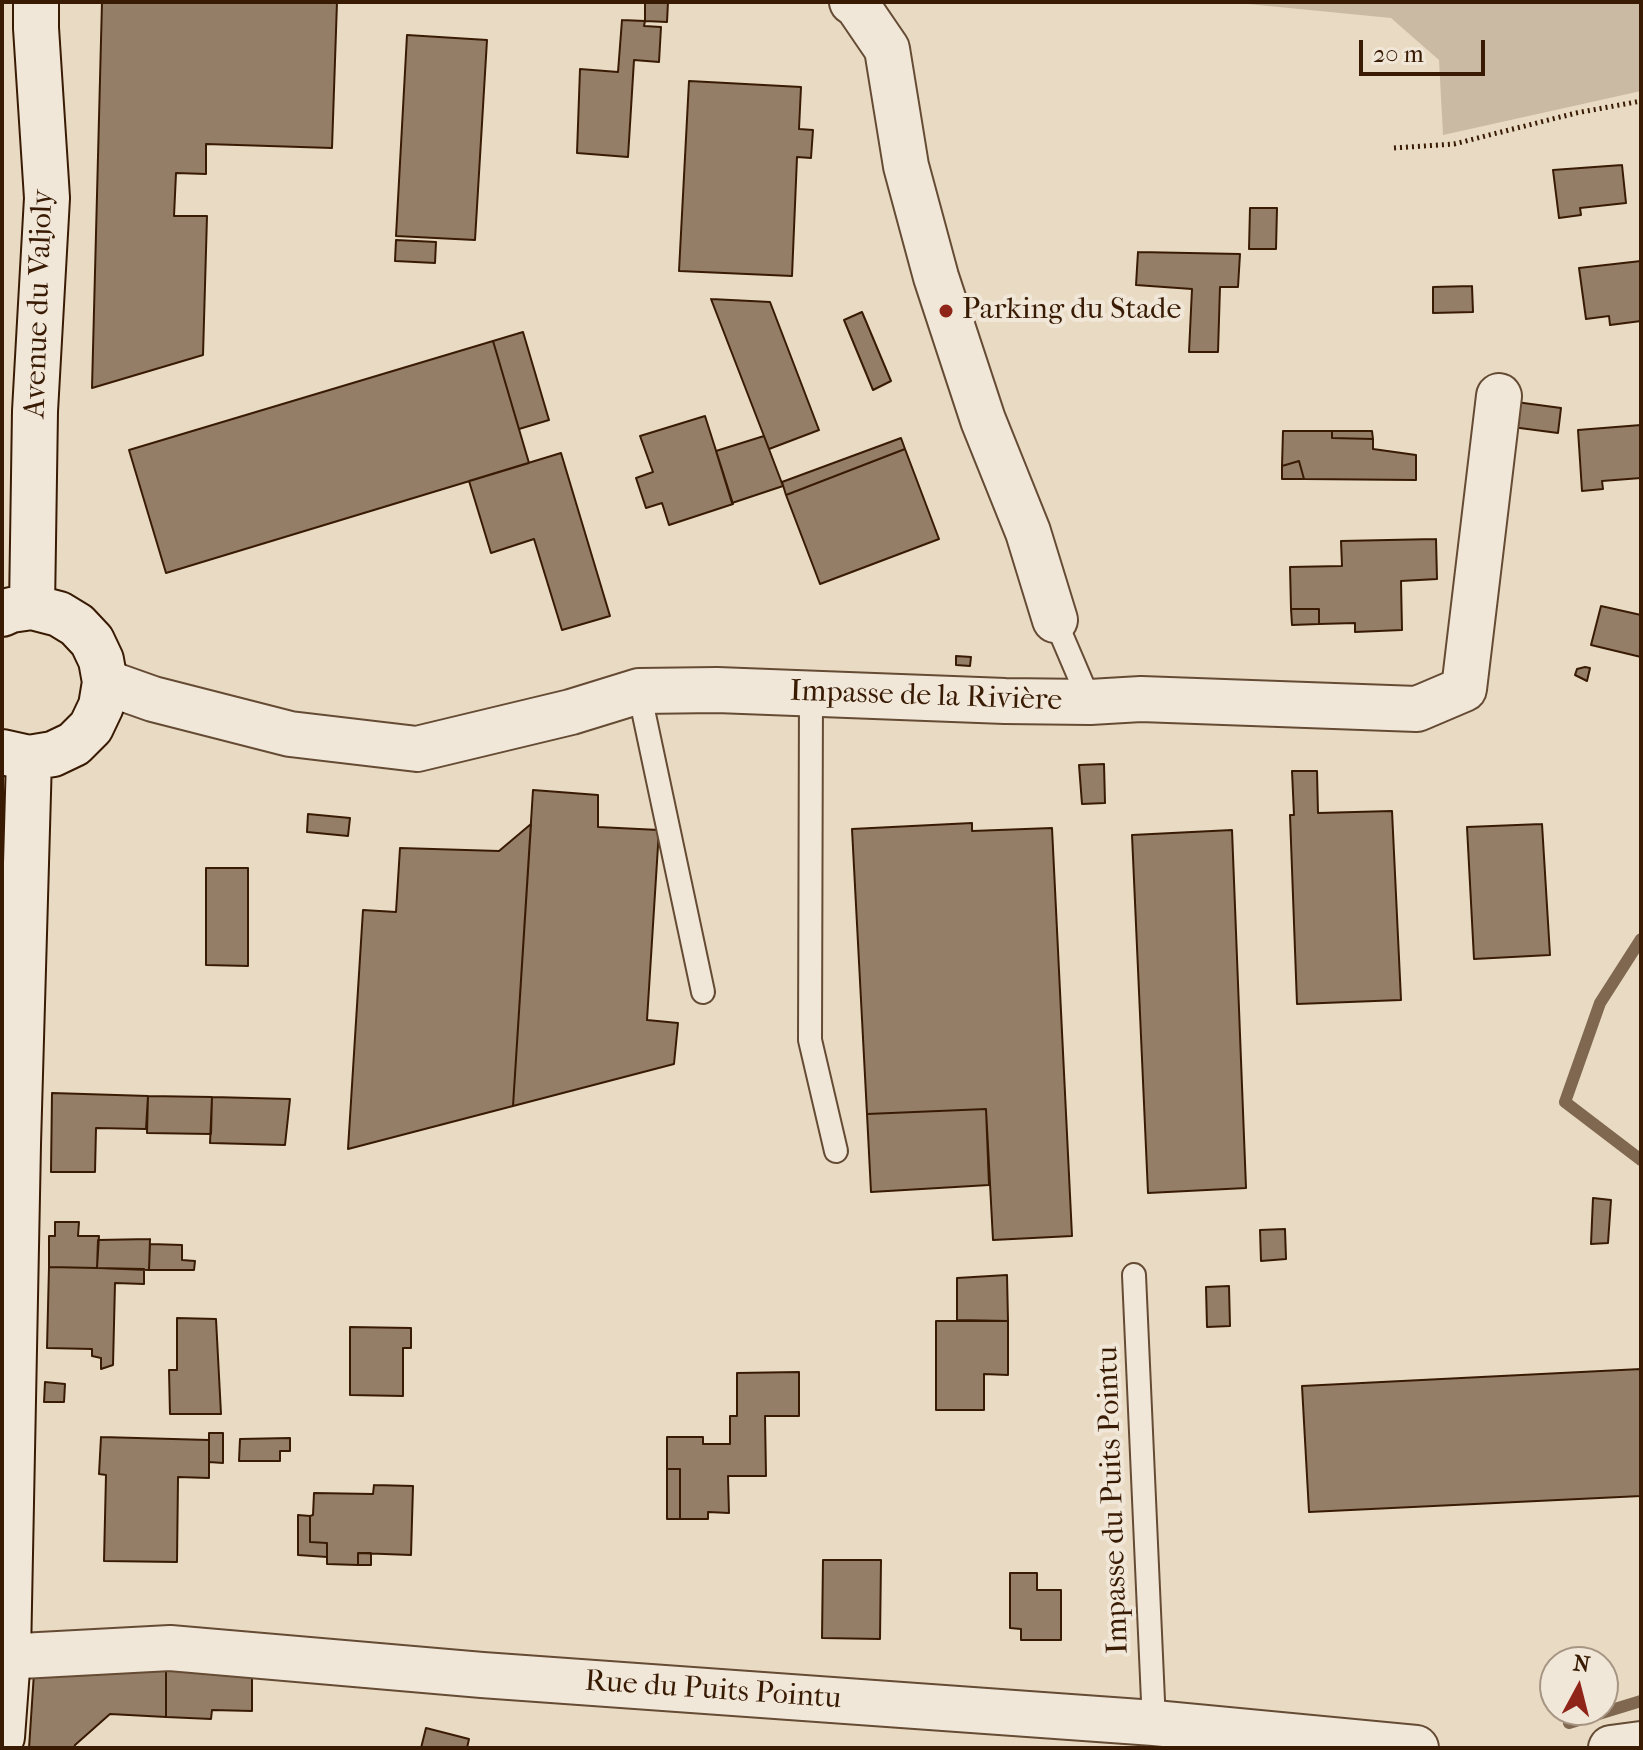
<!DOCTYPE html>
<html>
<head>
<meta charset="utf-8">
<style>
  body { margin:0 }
  #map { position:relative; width:1643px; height:1750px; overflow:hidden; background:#e9dac3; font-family:"IM FELL French Canon",serif }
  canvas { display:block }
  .frame { position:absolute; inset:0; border:4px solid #391b04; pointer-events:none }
  .north { position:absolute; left:1539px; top:1646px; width:80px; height:80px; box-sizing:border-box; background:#f1e7d8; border:2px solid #a79583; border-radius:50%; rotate:7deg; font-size:22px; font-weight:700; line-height:32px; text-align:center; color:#391b04 }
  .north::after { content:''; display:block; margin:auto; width:28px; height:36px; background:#8f2418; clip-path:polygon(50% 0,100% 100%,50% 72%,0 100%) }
  .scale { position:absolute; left:1359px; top:40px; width:126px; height:36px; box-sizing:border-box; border:4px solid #391b04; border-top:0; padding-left:10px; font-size:24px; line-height:28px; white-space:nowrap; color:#391b04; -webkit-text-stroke:6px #f1e7d8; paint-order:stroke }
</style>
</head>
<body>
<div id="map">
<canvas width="1643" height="1750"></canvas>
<div class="frame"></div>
<div class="north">N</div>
<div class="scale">20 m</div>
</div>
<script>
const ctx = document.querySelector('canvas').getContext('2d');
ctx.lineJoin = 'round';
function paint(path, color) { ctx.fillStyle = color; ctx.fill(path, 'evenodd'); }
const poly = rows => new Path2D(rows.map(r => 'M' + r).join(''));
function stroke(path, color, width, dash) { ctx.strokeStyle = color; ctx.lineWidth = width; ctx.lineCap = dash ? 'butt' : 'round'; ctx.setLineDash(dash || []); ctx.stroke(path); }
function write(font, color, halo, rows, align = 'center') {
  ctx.font = font + ' "IM FELL French Canon",serif'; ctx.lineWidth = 8; ctx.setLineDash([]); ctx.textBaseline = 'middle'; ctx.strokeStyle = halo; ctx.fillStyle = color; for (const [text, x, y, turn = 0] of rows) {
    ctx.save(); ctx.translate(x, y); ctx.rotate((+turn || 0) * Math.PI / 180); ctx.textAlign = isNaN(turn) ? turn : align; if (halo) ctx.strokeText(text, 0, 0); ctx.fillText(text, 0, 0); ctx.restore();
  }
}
const green = poly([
  [1248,2,1641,2,1641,91,1443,135,1439,60,1391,18,1248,4]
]);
const stream = poly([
  [1641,939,1600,1003,1565,1102,1641,1160],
  [1569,1723,1641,1701]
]);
const building = poly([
  [102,2,337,2,332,148,206,144,206,174,176,173,174,216,207,216,203,355,92,388,102,2],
  [645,2,668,2,667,22,645,21,645,2],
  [622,20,645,21,644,26,661,27,659,62,634,60,628,157,577,153,580,69,618,72,622,20],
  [407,35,487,40,475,240,396,236,407,35],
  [689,81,801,87,799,129,813,130,811,158,797,157,792,276,679,271,689,81],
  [1622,165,1626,203,1580,208,1581,215,1559,218,1553,170,1622,165],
  [1250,208,1277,208,1276,249,1249,249,1250,208],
  [396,240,436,242,435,263,395,261,396,240],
  [1138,252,1240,254,1238,287,1220,287,1218,352,1189,352,1192,289,1136,285,1138,252],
  [1641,261,1641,321,1610,325,1609,316,1586,319,1579,268,1641,261],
  [1472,286,1473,312,1433,313,1433,287,1472,286],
  [711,299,770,302,819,430,769,449,711,299],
  [862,312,891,381,873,390,844,320,862,312],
  [523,332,549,420,519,429,493,341,523,332],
  [493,341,529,463,166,573,129,450,493,341],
  [1516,402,1561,408,1558,433,1512,427,1516,402],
  [705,416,733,504,669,525,662,503,646,508,636,478,653,472,640,436,705,416],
  [1641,425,1641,478,1602,481,1603,489,1582,491,1578,430,1641,425],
  [1283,431,1332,431,1332,438,1373,439,1373,449,1416,455,1416,480,1304,479,1299,461,1282,466,1283,431],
  [1332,431,1372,431,1373,439,1332,438,1332,431],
  [764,436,783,486,732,503,716,451,764,436],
  [901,438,905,449,786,495,782,482,901,438],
  [905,449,939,539,820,584,786,495,905,449],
  [561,453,610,616,562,630,534,539,491,553,469,481,561,453],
  [1299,461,1304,479,1282,479,1282,466,1299,461],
  [1436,539,1437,579,1401,581,1402,630,1355,632,1355,623,1319,624,1319,609,1291,609,1290,567,1342,566,1341,541,1436,539],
  [1601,606,1641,615,1641,657,1591,645,1601,606],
  [1291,609,1319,609,1319,624,1292,625,1291,609],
  [956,656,971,657,970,666,956,665,956,656],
  [1585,667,1590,668,1587,681,1575,675,1577,669,1585,667],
  [1104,764,1105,803,1082,804,1079,765,1104,764],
  [1292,771,1317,771,1318,813,1392,811,1401,1000,1297,1004,1290,815,1294,815,1292,771],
  [533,790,598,795,598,827,659,830,647,1020,678,1023,674,1064,513,1106,533,790],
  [308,814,350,818,348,836,307,832,308,814],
  [972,823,972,831,1052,828,1072,1236,993,1240,986,1109,867,1114,852,829,972,823],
  [531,824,513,1106,348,1149,363,910,396,912,400,848,499,851,531,824],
  [1542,824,1550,955,1474,959,1467,827,1542,824],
  [1232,830,1246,1188,1148,1193,1132,835,1232,830],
  [206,868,248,868,248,966,206,965,206,868],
  [52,1093,148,1096,146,1129,96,1128,95,1172,51,1172,52,1093],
  [148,1096,212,1097,211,1134,147,1133,148,1096],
  [212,1097,290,1099,285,1145,210,1143,212,1097],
  [986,1109,989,1185,871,1192,867,1114,986,1109],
  [1593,1198,1611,1200,1608,1243,1591,1244,1593,1198],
  [55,1222,79,1222,78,1236,99,1236,97,1268,49,1267,49,1236,55,1236,55,1222],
  [1285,1229,1286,1259,1261,1261,1260,1230,1285,1229],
  [150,1239,149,1270,97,1268,98,1240,150,1239],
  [150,1244,182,1245,182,1260,195,1261,194,1270,149,1270,150,1244],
  [49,1267,144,1269,144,1284,115,1283,113,1365,101,1369,101,1358,92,1356,92,1349,47,1348,49,1267],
  [1007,1275,1008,1321,957,1320,957,1278,1007,1275],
  [1229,1286,1230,1326,1207,1327,1206,1287,1229,1286],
  [177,1318,216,1319,221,1414,170,1414,169,1370,177,1370,177,1318],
  [936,1321,1008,1321,1008,1375,984,1374,984,1410,936,1410,936,1321],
  [350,1327,411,1328,411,1348,403,1348,403,1396,350,1395,350,1327],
  [1641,1369,1641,1496,1309,1512,1302,1386,1641,1369],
  [799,1372,799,1416,765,1416,766,1476,728,1476,729,1513,708,1512,708,1519,680,1519,680,1469,667,1469,667,1437,703,1437,703,1444,730,1444,730,1416,737,1416,737,1373,799,1372],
  [45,1382,65,1384,64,1402,44,1402,45,1382],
  [209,1433,223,1433,223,1463,209,1462,209,1433],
  [101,1437,209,1440,209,1478,178,1477,177,1562,104,1561,106,1475,99,1474,101,1437],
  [290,1438,290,1451,280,1451,280,1461,239,1461,240,1439,290,1438],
  [667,1469,680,1469,680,1519,667,1519,667,1469],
  [374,1485,413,1486,411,1555,358,1553,358,1565,327,1564,327,1543,310,1542,310,1516,313,1515,314,1493,373,1494,374,1485],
  [298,1515,310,1516,310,1542,327,1543,327,1557,298,1555,298,1515],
  [358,1553,371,1553,371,1565,358,1565,358,1553],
  [823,1560,881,1560,880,1639,822,1638,823,1560],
  [1010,1573,1037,1573,1037,1590,1061,1590,1061,1640,1021,1640,1021,1629,1010,1628,1010,1573],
  [252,1668,252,1711,212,1710,211,1719,166,1717,166,1670,252,1668],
  [166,1670,166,1717,110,1714,75,1745,74,1748,29,1748,34,1673,166,1670],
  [426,1728,469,1739,467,1748,421,1748,426,1728]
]);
const path = poly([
  [1394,148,1454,144,1576,113,1641,101]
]);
const lane = poly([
  [1055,620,1090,702],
  [639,691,703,992],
  [811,693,810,1040,836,1151],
  [1134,1275,1154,1723]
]);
const street = poly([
  [852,2,857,5,887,49,906,166,936,277,983,420,1028,532,1055,620],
  [105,682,153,699,290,734,417,749,571,712,639,691,717,690,1005,701,1090,702,1141,699,1417,709,1464,689,1499,396],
  [2,1657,170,1648,482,1675,1154,1723,1416,1748],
  [1611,1748,1641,1744]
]);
const secondary = poly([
  [32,607,35,411,47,198,36,28,36,2],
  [2,614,11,610,32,607,59,614,77,625,92,641,101,660,105,682,101,706,91,727,74,744,53,754,29,758,2,752],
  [2,1737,8,1656,18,1144,29,758]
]);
const markers = [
  [946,311,8,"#8f2418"]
];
const streetNames = [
  ["Avenue du Valjoly",40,304,-88],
  ["Impasse de la Rivière",926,697,2],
  ["Impasse du Puits Pointu",1114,1500,-92],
  ["Rue du Puits Pointu",713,1691,4]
];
const poiNames = [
  ["Parking du Stade",962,311]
];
paint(green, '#cbbaa3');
stroke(stream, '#7f6750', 12);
paint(building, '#957e67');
stroke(building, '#391b04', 2);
stroke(lane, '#654b34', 26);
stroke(street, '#654b34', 48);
stroke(secondary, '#391b04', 48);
stroke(path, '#391b04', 5, [2, 4]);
stroke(lane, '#f1e7d8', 22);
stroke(street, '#f1e7d8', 44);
stroke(secondary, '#f1e7d8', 44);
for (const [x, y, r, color] of markers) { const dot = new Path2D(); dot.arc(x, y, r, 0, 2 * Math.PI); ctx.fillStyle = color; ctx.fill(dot); stroke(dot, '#f1e7d8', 3); }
write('30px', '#391b04', '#f1e7d8', streetNames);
write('30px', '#391b04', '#f1e7d8', poiNames, 'left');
</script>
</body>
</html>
